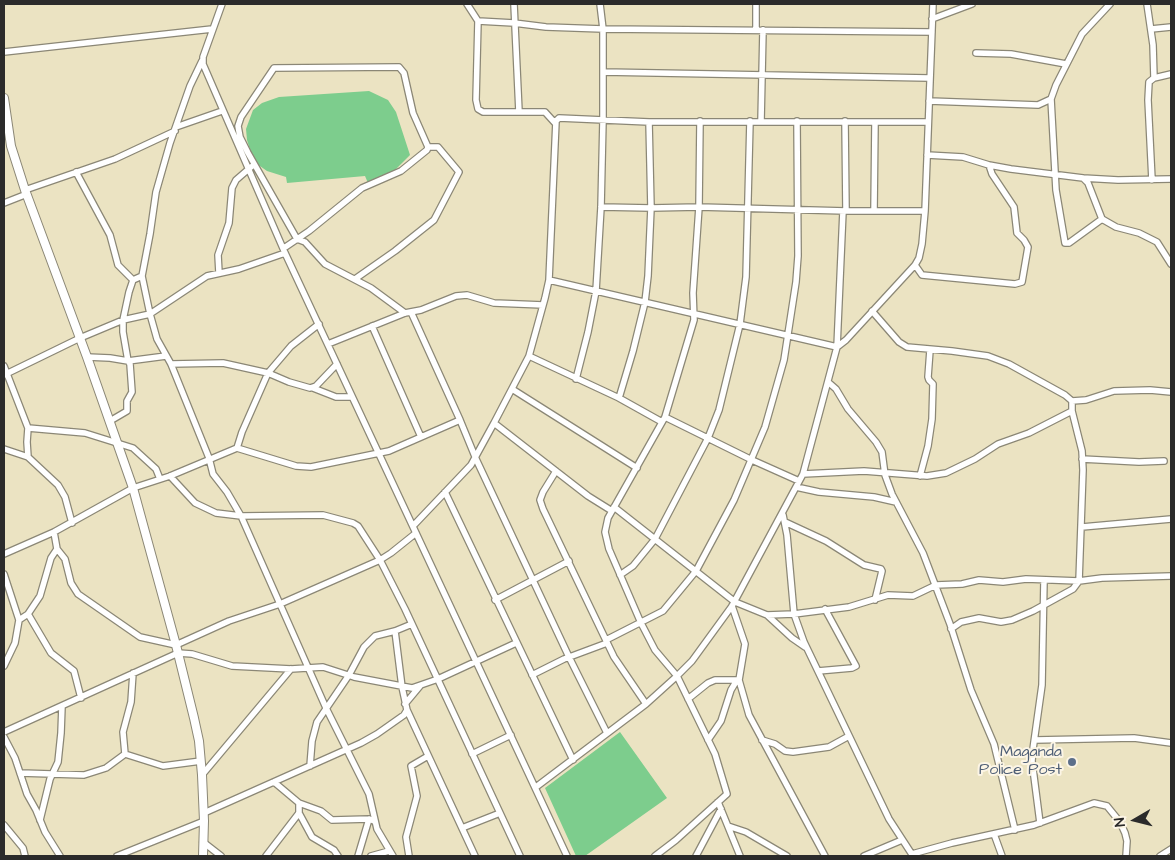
<!DOCTYPE html>
<html>
<head>
<meta charset="utf-8">
<style>
  body { margin:0 }
  #map { position:relative; width:1175px; height:860px; overflow:hidden; background:#ebe3c2; font-family:"Architects Daughter",sans-serif }
  canvas { display:block }
  .frame { position:absolute; inset:0; border:5px solid #2b2b2b; pointer-events:none }
  .north { position:absolute; left:1110px; top:795px; width:50px; height:50px; -webkit-text-stroke:4px #fcf5e5; paint-order:stroke; rotate:262deg; font-size:14px; font-weight:700; line-height:20px; text-align:center; color:#2b2b2b }
  .north::after { content:''; display:block; margin:auto; width:18px; height:22px; background:#2b2b2b; clip-path:polygon(50% 0,100% 100%,50% 72%,0 100%) }
</style>
</head>
<body>
<div id="map">
<canvas width="1175" height="860"></canvas>
<div class="frame"></div>
<div class="north">N</div>
</div>
<script>
const ctx = document.querySelector('canvas').getContext('2d');
ctx.lineJoin = 'round';
function paint(path, color) { ctx.fillStyle = color; ctx.fill(path, 'evenodd'); }
const poly = rows => new Path2D(rows.map(r => 'M' + r).join(''));
function stroke(path, color, width, dash) { ctx.strokeStyle = color; ctx.lineWidth = width; ctx.lineCap = dash ? 'butt' : 'round'; ctx.setLineDash(dash || []); ctx.stroke(path); }
function write(font, color, halo, rows, align = 'center') {
  ctx.font = font + ' "Architects Daughter",sans-serif'; ctx.lineWidth = 4; ctx.setLineDash([]); ctx.textBaseline = 'middle'; ctx.strokeStyle = halo; ctx.fillStyle = color; for (const [text, x, y, turn = 0] of rows) {
    ctx.save(); ctx.translate(x, y); ctx.rotate((+turn || 0) * Math.PI / 180); ctx.textAlign = isNaN(turn) ? turn : align; if (halo) ctx.strokeText(text, 0, 0); ctx.fillText(text, 0, 0); ctx.restore();
  }
}
const green = poly([
  [369,91,388,100,396,112,410,155,395,170,368,183,365,176,287,183,286,177,267,171,257,164,251,153,247,140,246,129,253,110,262,103,279,97],
  [620,732,667,798,585,856,576,856,545,788]
]);
const minor = poly([
  [222,4,203,57,203,64,285,253,567,856],
  [467,4,478,21,476,100,478,109,483,112,545,112,555,123],
  [514,4,519,112],
  [1147,4,1153,45,1154,78,1171,74],
  [932,19,972,4],
  [478,21,514,23,546,27,603,29,932,32],
  [756,29,756,4],
  [1151,29,1171,27],
  [4,52,212,29],
  [976,53,1011,54,1066,64],
  [603,72,929,78],
  [929,101,1038,105,1051,99],
  [761,121,763,30],
  [845,121,846,211],
  [176,127,222,111],
  [927,155,963,157,989,165,1011,169,1083,178,1088,183,1102,219,1116,227,1139,233,1157,242,1171,264],
  [76,172,110,235,118,265,133,280],
  [1083,178,1118,180,1171,179],
  [1152,180,1148,100,1149,82,1154,78],
  [25,190,115,159,175,131],
  [4,203,27,194],
  [601,207,651,208,699,207,846,211,925,211],
  [874,211,875,122],
  [1102,219,1069,243,1065,243,1056,190,1051,99,1056,85,1082,34,1110,4],
  [284,248,309,231,362,188,401,171,427,150,428,147,438,147,459,172,434,220,395,251,355,279],
  [915,265,922,275,1015,284,1022,282,1028,247,1024,240,1017,233,1014,207,992,174,989,165],
  [219,273,218,255,229,223,232,188,236,180,251,167],
  [142,276,150,314,157,339,171,364,209,458,213,474,227,492,241,516,326,708,369,794,377,829,393,856],
  [549,280,837,347,843,211],
  [872,311,899,342,907,347,952,351,988,356,1009,364,1065,395,1072,401,1086,400,1114,391,1150,390,1171,392],
  [411,312,460,420,476,459,569,657,607,733],
  [405,313,371,288,325,264,305,242,297,239,248,153,240,137,238,126,241,117,274,68,399,67,404,73,413,113,428,147],
  [372,326,421,437],
  [328,344,405,313,421,310,456,296,467,295,494,303,543,305],
  [529,356,619,398,662,422],
  [87,357,110,358,128,361,166,356],
  [171,364,223,363,268,373,289,382,310,388,316,386,337,364],
  [4,366,28,428,27,442,28,457],
  [4,375,80,338,123,320,150,314,207,276,239,269,285,253],
  [576,379,588,332,596,291,601,207,603,120,603,29,600,4],
  [828,382,836,389,848,409,876,442,882,452,885,475,892,494,923,553,950,624,971,690,994,744,1015,830],
  [313,388,336,397,352,397],
  [512,389,637,468],
  [619,398,633,351,645,302,648,276,651,208,649,122],
  [1072,401,1072,411,1082,451,1083,470,1079,581,1102,578,1171,576],
  [665,417,752,460,799,481],
  [110,421,127,411,127,401,132,392,130,364,128,361,123,332,123,320,129,292,133,280,142,276,150,234,156,192,170,143,190,86,202,61],
  [28,428,85,433,133,448,156,469,160,479],
  [237,448,242,432,268,373,291,346,319,324],
  [4,449,28,457,58,485,65,497,72,523],
  [1082,459,1139,462,1164,461],
  [556,471,543,492,540,500,543,509,614,657,646,704],
  [803,474,864,471,927,476,946,473,975,459,998,444,1029,433,1072,411],
  [170,476,195,503,216,513,241,516,323,515,353,523,358,526,380,560,405,609,520,856],
  [920,476,928,446,932,419,933,384,929,380,928,377,930,350],
  [796,487,819,492,874,497,896,502],
  [445,492,573,760],
  [614,507,735,602,767,615,794,614,849,607,888,595,913,596,936,585,962,584,979,580,1003,582,1026,579,1079,581],
  [612,511,588,496,494,423,529,356,545,298,549,280,556,121,559,118,649,122,928,122],
  [783,515,787,535,794,614,804,642,889,819,913,856],
  [785,522,826,541,864,565,881,569,882,571,875,600],
  [413,526,471,465,494,423],
  [1082,527,1171,519],
  [57,549,65,559,71,583,78,594,140,637,176,645,229,621,280,604,380,560,391,553,416,533],
  [4,554,54,532,133,488,170,476,237,448,296,466,311,467,389,451,460,420],
  [4,574,19,620,15,643,4,666],
  [620,575,633,566,655,539,708,438,719,410,740,324,746,277,750,121],
  [495,600,569,561],
  [732,606,745,644,739,680,749,715,825,856],
  [28,614,51,653,74,671,81,698],
  [767,615,792,638,805,647],
  [19,620,28,614,40,596,51,558,57,549,54,532],
  [951,629,961,622,979,618,1001,622,1012,620,1033,611,1073,589,1079,581],
  [606,640,663,611,696,571,734,500,765,427,784,360,796,282,798,256,797,121],
  [818,671,852,668,856,666,825,609],
  [133,673,131,702,123,732,125,754,163,766,201,761],
  [532,675,564,659,607,643],
  [688,699,708,683,715,680,739,680],
  [405,704,420,686],
  [407,710,475,856],
  [4,732,178,653,192,654,232,666,291,669,323,667,354,677,412,688,438,679,516,643],
  [4,737,15,758,27,794,36,810,45,832,60,856],
  [708,740,721,721,731,690,737,680],
  [762,740,775,744,785,751,793,752,829,747,849,736],
  [1035,740,1134,738,1171,743],
  [472,754,511,735],
  [310,766,312,741,317,722,349,675,364,647,375,636,395,631,412,624],
  [20,773,84,775,106,768,125,754],
  [202,775,291,669],
  [274,782,299,803,321,811,332,820,369,819,374,821],
  [536,787,646,704,677,676,692,661,732,606,803,474,837,347,846,340,915,265,919,258,922,244,925,211,933,4],
  [718,802,740,856],
  [299,803,299,813,312,837,334,850,338,856],
  [204,813,361,743,377,734,404,715,407,710,402,687,395,631],
  [40,820,50,779,58,762,61,733,62,706],
  [1040,823,1032,761,1033,749,1042,685,1044,580],
  [4,825,23,848,25,856],
  [728,826,746,832,787,856],
  [462,828,500,813],
  [994,834,1002,856],
  [203,842,221,856],
  [912,854,952,843,1034,825,1094,803,1107,806,1120,822,1125,833,1127,841,1126,856],
  [117,856,204,821],
  [266,856,299,813],
  [358,856,369,819],
  [371,856,389,851],
  [409,856,406,837,417,796,411,766,428,756],
  [655,856,676,840,727,794,715,754,677,676,655,650,641,623,609,549,605,532,608,518,665,417,694,320,693,293,699,207,700,121],
  [696,856,721,809],
  [864,856,902,840],
  [1160,856,1171,849]
]);
const tertiary = poly([
  [4,98,11,146,25,190,87,357,133,488,176,645,194,718,199,741,202,775,204,821,203,856]
]);
const markers = [
  [1072,762,5,"#5c6f8a"]
];
const serviceNames = [
  ["Maganda",1062,753],
  ["Police Post",1062,771]
];
paint(green, '#7dcd8d');
stroke(minor, '#8b8776', 8);
stroke(tertiary, '#8b8776', 10);
stroke(minor, '#fff', 5.5);
stroke(tertiary, '#fff', 8);
for (const [x, y, r, color] of markers) { const dot = new Path2D(); dot.arc(x, y, r, 0, 2 * Math.PI); ctx.fillStyle = color; ctx.fill(dot); stroke(dot, '#fcf5e5', 2); }
write('16px', '#4e5e75', '#fcf5e5', serviceNames, 'right');
</script>
</body>
</html>
